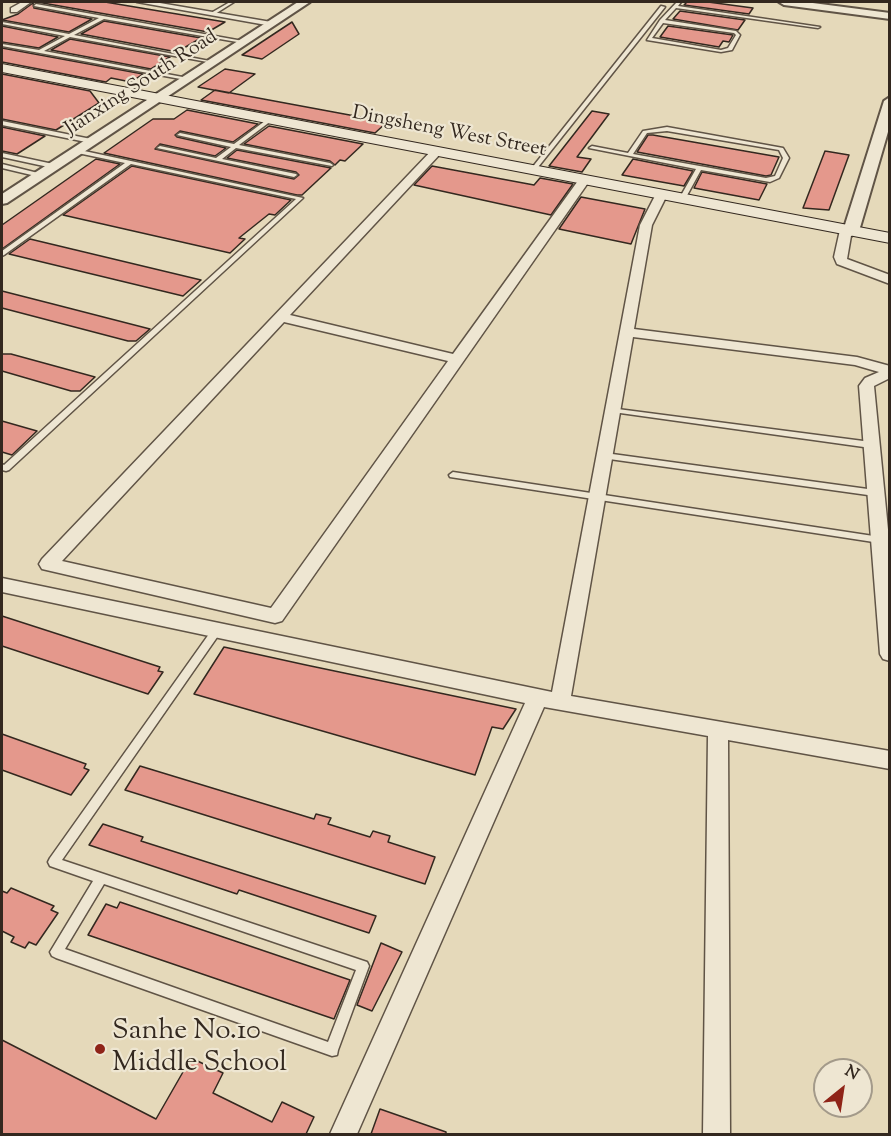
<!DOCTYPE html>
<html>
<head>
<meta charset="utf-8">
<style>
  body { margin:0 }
  #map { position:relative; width:891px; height:1136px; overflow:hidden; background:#e5d9ba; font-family:"Sorts Mill Goudy",serif }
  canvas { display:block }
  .frame { position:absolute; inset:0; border:3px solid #33281f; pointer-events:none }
  .north { position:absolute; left:813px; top:1058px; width:60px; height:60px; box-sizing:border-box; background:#eee6d2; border:2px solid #a39a8a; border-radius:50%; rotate:30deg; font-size:16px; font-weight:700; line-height:24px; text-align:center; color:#33281f }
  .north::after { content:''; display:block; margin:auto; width:21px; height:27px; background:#8f2418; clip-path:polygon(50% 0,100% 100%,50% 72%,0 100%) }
</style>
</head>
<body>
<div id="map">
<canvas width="891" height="1136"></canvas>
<div class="frame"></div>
<div class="north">N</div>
</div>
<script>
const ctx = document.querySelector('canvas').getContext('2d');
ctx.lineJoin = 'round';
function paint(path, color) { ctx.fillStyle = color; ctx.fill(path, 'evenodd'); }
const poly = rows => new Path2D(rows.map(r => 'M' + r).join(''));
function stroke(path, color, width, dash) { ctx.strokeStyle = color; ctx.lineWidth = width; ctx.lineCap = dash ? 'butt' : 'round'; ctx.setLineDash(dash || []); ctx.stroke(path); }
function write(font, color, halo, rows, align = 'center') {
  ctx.font = font + ' "Sorts Mill Goudy",serif'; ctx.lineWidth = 4.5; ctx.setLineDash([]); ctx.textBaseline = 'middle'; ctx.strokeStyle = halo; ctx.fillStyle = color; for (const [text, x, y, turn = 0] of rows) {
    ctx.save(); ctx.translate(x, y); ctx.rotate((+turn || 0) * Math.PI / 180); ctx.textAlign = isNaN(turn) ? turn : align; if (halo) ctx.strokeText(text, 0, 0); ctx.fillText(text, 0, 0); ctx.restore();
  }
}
const building = poly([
  [37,2,105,2,225,22,208,32,37,2],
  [687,2,708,2,753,8,749,14,684,5,687,2],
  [33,3,34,8,92,19,69,32,2,20,18,14,33,3],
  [680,11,745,20,738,30,673,19,680,11],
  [104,21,201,38,177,52,81,34,104,21],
  [292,22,299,34,262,59,242,55,292,22],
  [2,26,58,37,39,48,2,42,2,26],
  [668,26,733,35,729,42,723,41,719,47,660,37,668,26],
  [70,39,170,57,151,69,51,50,70,39],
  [2,48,143,74,131,82,111,78,106,82,2,62,2,48],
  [225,69,255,74,229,93,198,87,225,69],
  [2,74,90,91,99,103,56,130,2,119,2,74],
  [215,90,355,116,387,122,375,133,201,100,215,90],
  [187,110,258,124,233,142,180,131,175,135,177,137,226,148,215,156,160,144,155,149,294,179,299,175,296,172,227,158,237,150,331,168,302,195,297,195,104,153,153,119,174,119,187,110],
  [592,111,609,114,577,157,591,159,582,172,549,166,592,111],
  [269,126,363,144,345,161,340,160,335,165,330,161,244,144,269,126],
  [2,127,45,136,17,154,2,151,2,127],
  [648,135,653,135,779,157,771,175,766,176,637,152,648,135],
  [825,151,849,155,829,210,803,208,825,151],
  [96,159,120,164,2,249,2,225,96,159],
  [633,159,693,171,684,186,622,175,633,159],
  [132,166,291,200,275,215,269,214,239,238,245,239,230,253,63,215,132,166],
  [432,166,534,185,540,178,573,184,551,215,414,185,432,166],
  [702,172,767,184,759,200,694,188,702,172],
  [581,197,645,209,631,244,559,229,581,197],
  [30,239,201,280,183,296,9,254,30,239],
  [2,291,49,303,150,329,136,341,128,341,2,308,2,291],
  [2,354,11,354,95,377,80,391,71,391,2,371,2,354],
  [2,421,37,431,12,455,2,452,2,421],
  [2,616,160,667,158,671,163,672,148,694,2,646,2,616],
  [224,647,306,665,516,709,503,729,492,727,475,775,194,694,224,647],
  [2,734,86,764,84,768,89,770,71,795,2,770,2,734],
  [140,766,314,819,316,814,331,818,328,824,370,837,373,831,390,836,388,842,435,857,425,884,125,790,140,766],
  [103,824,143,837,141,841,376,916,369,933,239,890,237,894,89,845,103,824],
  [11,888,54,906,51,910,58,913,36,945,29,942,25,948,11,942,14,937,2,931,2,891,7,893,11,888],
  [120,902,350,980,334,1019,88,935,106,904,117,908,120,902],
  [381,943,402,952,372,1011,357,1005,381,943],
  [2,1040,156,1119,191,1058,223,1073,213,1093,272,1122,282,1102,314,1117,306,1134,2,1134,2,1040],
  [380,1109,446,1132,446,1134,371,1134,380,1109]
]);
const service = poly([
  [230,2,234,2,215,14,211,13,230,2],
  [677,2,681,2,678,6,820,27,818,28,676,8,665,20,736,31,740,35,732,50,721,52,647,40,660,20,677,2],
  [663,23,734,33,736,35,728,48,721,50,652,38,663,23],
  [36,4,243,41,245,42,243,43,104,19,74,35,215,62,213,63,70,37,44,51,188,78,188,79,186,80,2,46,2,44,39,50,65,36,2,24,2,22,69,34,99,18,34,6,36,4],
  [661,6,665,7,535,171,531,171,531,169,661,6],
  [269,118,272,120,271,121,239,145,330,163,333,165,332,166,236,148,222,159,296,174,297,175,294,177,157,148,160,146,216,158,231,147,177,135,180,133,234,144,269,118],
  [2,121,91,139,94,141,91,143,2,125,2,121],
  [667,127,783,148,789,158,779,178,770,182,701,170,685,199,682,201,679,199,696,169,589,148,592,146,628,153,643,131,667,127],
  [667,131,779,150,783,158,775,176,766,178,633,154,647,133,667,131],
  [75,149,303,198,9,470,6,471,2,470,2,464,4,465,296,199,131,164,4,255,2,256,2,251,125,163,73,152,72,151,75,149],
  [2,153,53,164,56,166,53,168,2,157,2,153],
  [2,164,42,174,43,175,40,177,2,168,2,164],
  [610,408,871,442,875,445,871,448,613,412,609,410,610,408],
  [605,453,875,490,879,493,875,496,602,458,601,456,605,453],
  [453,472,880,537,884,540,880,543,450,477,449,475,453,472],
  [217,626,220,627,222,630,220,633,62,860,367,962,369,966,338,1050,337,1055,332,1056,56,958,52,956,50,952,93,881,50,866,48,862,50,858,214,627,217,626],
  [104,884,356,970,328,1042,65,949,104,884]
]);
const minor = poly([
  [22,2,31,2,17,12,11,12,11,8,22,2],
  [137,2,154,2,277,23,272,26,137,2],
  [432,150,442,152,290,315,453,354,580,178,590,180,282,621,275,623,42,569,39,564,42,559,432,150],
  [284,322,448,361,271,608,62,561,284,322],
  [657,192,667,195,652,225,634,329,857,357,890,366,890,378,874,386,890,550,890,661,883,659,880,654,859,386,865,378,879,372,855,365,633,337,571,696,890,751,890,769,728,740,730,1134,703,1134,708,736,544,707,357,1134,330,1134,525,703,2,592,2,578,552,692,640,225,657,192],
  [846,226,852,230,847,259,890,275,890,284,837,264,834,257,840,230,846,226]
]);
const tertiary = poly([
  [298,2,310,2,7,203,2,204,2,194,298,2],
  [779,2,805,2,890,13,890,19,784,5,779,2],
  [890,97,890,125,859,231,851,236,846,234,843,231,884,101,890,97]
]);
const secondary = poly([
  [2,64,890,233,890,243,2,72,2,64]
]);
const markers = [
  [100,1049,6,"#8f2418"]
];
const farStreetnames = [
  ["Jianxing South Road",142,84,-33],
  ["Dingsheng West Street",449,133,11]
];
const nearPoinames = [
  ["Sanhe No.10",112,1033],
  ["Middle School",112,1065]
];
paint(building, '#e4988c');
stroke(building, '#33281f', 1.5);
stroke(service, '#605446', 3);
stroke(minor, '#605446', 3);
stroke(tertiary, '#605446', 4);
stroke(secondary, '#33281f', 2);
paint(service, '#eee6d2');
paint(minor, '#eee6d2');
paint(tertiary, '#eee6d2');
paint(secondary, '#eee6d2');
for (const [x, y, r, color] of markers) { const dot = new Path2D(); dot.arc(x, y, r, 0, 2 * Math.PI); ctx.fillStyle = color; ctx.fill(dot); stroke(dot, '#eee6d2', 2); }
write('20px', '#33281f', '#eee6d2', farStreetnames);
write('28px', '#33281f', '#eee6d2', nearPoinames, 'left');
</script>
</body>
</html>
